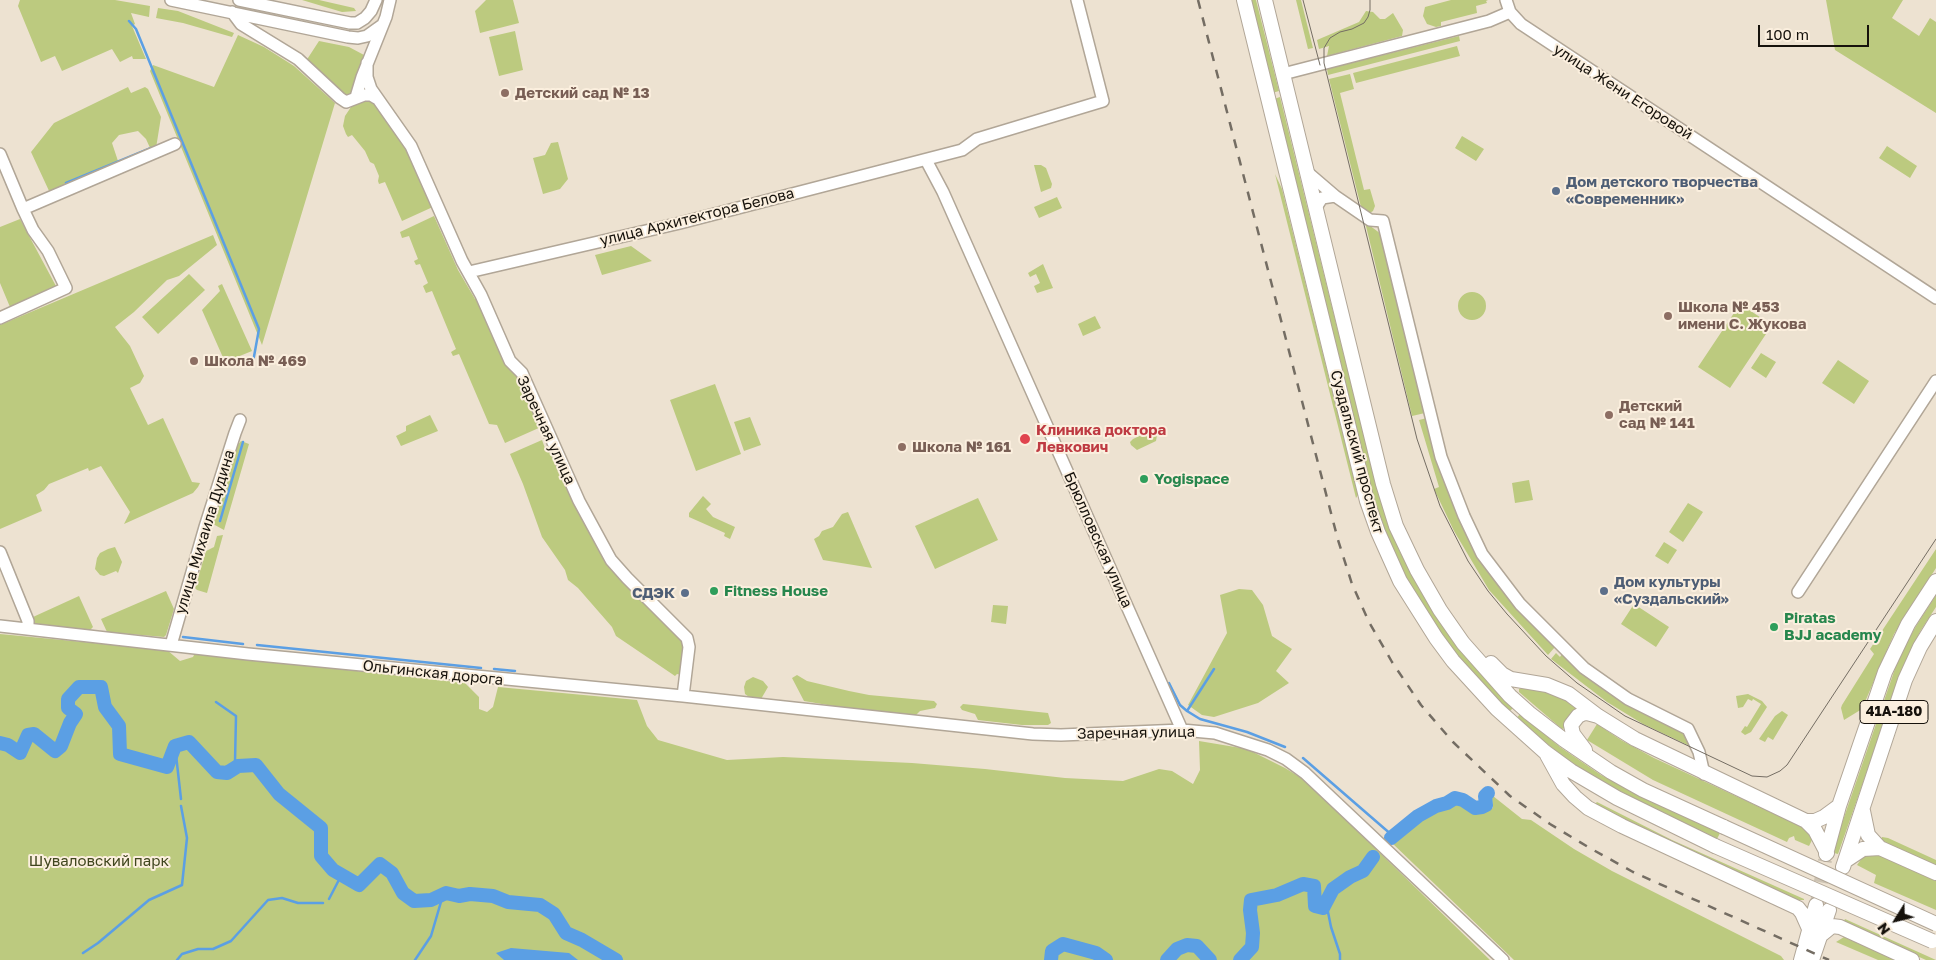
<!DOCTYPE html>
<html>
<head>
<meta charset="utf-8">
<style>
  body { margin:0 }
  #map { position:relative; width:1936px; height:960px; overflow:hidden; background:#ede2d1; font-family:"Golos Text",sans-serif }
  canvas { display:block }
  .north { position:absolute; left:1871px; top:895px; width:50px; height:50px; -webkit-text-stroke:4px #fbefde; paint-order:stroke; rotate:234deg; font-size:14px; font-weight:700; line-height:20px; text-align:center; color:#16120c }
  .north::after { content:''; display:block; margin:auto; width:18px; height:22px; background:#16120c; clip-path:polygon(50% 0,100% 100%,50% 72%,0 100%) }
  .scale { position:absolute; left:1758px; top:25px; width:111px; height:22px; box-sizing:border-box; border:2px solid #16120c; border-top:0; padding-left:6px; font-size:15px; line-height:18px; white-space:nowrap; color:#16120c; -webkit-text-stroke:4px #fbefde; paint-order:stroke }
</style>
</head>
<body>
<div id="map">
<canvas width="1936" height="960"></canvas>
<div class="north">N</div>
<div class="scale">100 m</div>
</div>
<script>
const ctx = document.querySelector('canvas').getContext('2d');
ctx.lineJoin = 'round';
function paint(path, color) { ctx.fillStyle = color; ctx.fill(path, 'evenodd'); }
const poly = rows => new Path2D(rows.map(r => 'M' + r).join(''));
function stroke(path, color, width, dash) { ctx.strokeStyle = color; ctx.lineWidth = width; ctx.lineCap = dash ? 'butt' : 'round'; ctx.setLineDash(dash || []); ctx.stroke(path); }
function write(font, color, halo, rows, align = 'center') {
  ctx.font = font + ' "Golos Text",sans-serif'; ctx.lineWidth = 4; ctx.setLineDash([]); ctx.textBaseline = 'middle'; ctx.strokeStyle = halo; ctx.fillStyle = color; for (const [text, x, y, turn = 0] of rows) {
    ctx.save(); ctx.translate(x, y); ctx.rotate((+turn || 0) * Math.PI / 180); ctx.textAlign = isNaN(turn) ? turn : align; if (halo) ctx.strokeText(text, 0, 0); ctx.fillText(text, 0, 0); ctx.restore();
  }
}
const green = poly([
  [20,0,115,0,150,6,149,17,131,13,135,24,132,26,146,59,133,59,132,56,120,62,112,49,62,71,55,56,41,62,18,6],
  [302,0,319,0,354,8,356,11,342,12],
  [486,0,513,0,519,23,480,33,475,11],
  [1250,0,1256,0,1279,91,1272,93],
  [1296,0,1301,0,1313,48,1308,49],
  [1451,0,1488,0,1486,1,1487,3,1476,6,1477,13,1441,22,1441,26,1436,27,1427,24,1423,16,1425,7],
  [1826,0,1903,0,1892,18,1919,36,1930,18,1936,22,1936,113,1835,50],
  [158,8,178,11,234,33,232,37,183,23,156,18],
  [1366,11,1373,12,1380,19,1385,19,1393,13,1403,30,1402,36,1327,56,1329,46,1319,49,1317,40,1359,22],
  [515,31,523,70,499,76,489,37],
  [238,35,264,47,294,66,335,103,262,345,150,71,153,65,214,87],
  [1459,36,1460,41,1328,75,1327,69],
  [319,41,349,47,364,55,354,92,348,97,343,95,306,61],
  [1457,46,1460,56,1356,83,1353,73],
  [1350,74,1354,89,1340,93,1364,190,1370,189,1375,206,1373,211,1368,214,1362,211,1329,79],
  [128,87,131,93,145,87,148,89,161,117,156,148,151,150,146,139,138,131,119,135,112,143,119,164,50,193,31,152,54,123],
  [1280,97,1376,485,1390,528,1400,552,1428,603,1463,653,1513,708,1509,712,1458,657,1441,634,1406,578,1384,530,1370,487,1274,99],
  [361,98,373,100,403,139,435,206,402,221,385,182,379,184,378,181,379,176,374,164,370,162,365,151,352,135,348,137,346,134,343,126,345,116,355,101],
  [1462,136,1484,149,1476,161,1455,148],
  [558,142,568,179,560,189,543,194,533,158,545,155,551,143],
  [1887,146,1917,166,1910,178,1879,158],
  [1034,165,1041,165,1046,168,1052,184,1051,188,1041,192],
  [1275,174,1282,189,1358,495,1356,498],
  [1057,197,1062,208,1039,218,1034,207],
  [434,216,458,270,475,299,477,298,506,365,518,377,541,427,505,443,497,425,489,424,459,354,453,356,451,352,456,349,432,291,426,293,423,286,428,283,420,264,416,265,414,261,418,259,409,236,402,238,400,232],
  [20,219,57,288,10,307,0,283,0,227],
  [1365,222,1381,234,1425,413,1412,416],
  [213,235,217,245,179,276,167,280,134,312,115,327,130,346,144,376,140,383,130,388,148,425,163,418,192,482,200,483,198,487,193,493,124,524,130,512,101,466,89,471,88,468,49,484,44,490,36,495,42,511,0,529,0,325],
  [631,246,652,261,602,275,595,255],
  [1043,264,1053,288,1037,293,1034,286,1040,283,1036,274,1030,277,1028,273],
  [189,274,205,290,158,334,142,317],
  [222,284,252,351,225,362,202,310,220,291,218,286],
  '1458 306a14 14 0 1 1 28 0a14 14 0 1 1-28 0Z',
  [1740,304,1772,325,1730,388,1698,367],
  [1095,316,1101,328,1083,336,1078,324],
  [1761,353,1776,362,1766,378,1751,368],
  [1838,360,1869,381,1854,404,1822,383],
  [715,384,741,454,696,471,670,400],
  [430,415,438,431,401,446,396,436,406,431,406,426],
  [750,417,761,445,744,451,734,422],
  [1427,418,1446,484,1517,607,1555,647,1548,655,1489,590,1454,531,1434,489,1439,487,1419,420],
  [1152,430,1157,435,1156,441,1137,450,1131,445,1130,442,1133,439],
  [542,440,546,451,549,450,573,502,592,537,609,563,678,633,685,647,682,675,677,674,675,676,616,636,612,627,578,588,568,580,565,570,542,537,523,484,510,454],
  [241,441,249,444,224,530,213,524,237,446],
  [1529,480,1533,500,1515,503,1512,483],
  [703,496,711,504,706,509,713,517,735,527,730,539,724,536,725,533,689,517,689,513],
  [978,498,998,540,935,569,915,526],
  [1688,503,1703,512,1683,542,1669,532],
  [848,512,872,568,823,560,814,539,819,536,822,531,833,527,842,514],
  [223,535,207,593,197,590,195,588,206,551,214,547,217,536],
  [1664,542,1677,550,1668,564,1655,556],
  [115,547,122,562,118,573,116,571,104,576,100,575,95,569,97,558,100,553,108,549],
  [1936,549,1936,568,1894,634,1862,709,1844,720,1841,708,1842,705,1874,654,1870,649],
  [1239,589,1252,590,1263,605,1272,636,1292,649,1276,671,1289,683,1258,703,1214,717,1202,715,1188,705,1227,633,1220,595],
  [166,591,174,609,166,635,164,637,107,632,101,619],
  [1936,595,1936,607,1921,630,1906,660,1838,854,1834,853,1840,829,1899,657,1916,626],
  [79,596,93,627,88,632,33,625,26,602,33,617],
  [1634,604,1669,627,1656,647,1621,624],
  [993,605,1008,606,1006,624,991,622],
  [0,634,167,650,180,661,193,657,195,653,465,683,479,697,479,709,487,712,493,707,498,687,637,700,647,726,658,740,727,760,783,757,912,763,985,769,1065,778,1123,781,1159,769,1172,771,1193,784,1200,770,1199,741,1247,749,1285,768,1306,781,1490,960,0,960],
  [1556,653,1560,657,1562,654,1580,671,1683,732,1694,748,1643,724,1607,702,1551,659],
  [797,675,807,681,849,691,869,695,934,701,937,704,935,708,920,711,916,715,908,716,863,711,804,701,792,678],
  [753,677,763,681,768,687,761,699,752,699,745,694,744,687,746,681],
  [1521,688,1540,689,1558,694,1578,708,1565,728,1562,729,1519,692,1519,689],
  [1748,694,1762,701,1767,707,1751,732,1745,735,1741,732,1745,726,1747,727,1761,704,1753,699,1752,701,1748,699,1743,707,1738,708,1736,696],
  [963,704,1048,713,1051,723,1048,725,1022,725,978,720,975,714,962,710,960,707],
  [1782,711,1788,715,1773,740,1768,737,1765,742,1759,739,1775,716],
  [1520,714,1560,747,1601,775,1649,800,1720,833,1717,839,1620,792,1575,766,1516,719],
  [1597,724,1621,740,1654,758,1809,830,1808,833,1812,840,1809,846,1795,840,1794,836,1789,838,1787,842,1653,780,1587,740],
  [1493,796,1522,819,1531,820,1574,849,1612,871,1781,956,1784,960,1514,960,1392,843,1416,822,1436,809,1460,803,1473,810,1490,809,1493,808,1492,799],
  [1597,802,1672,840,1804,899,1804,900,1799,900,1798,903,1645,833,1595,804],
  [1882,837,1888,838,1936,860,1936,866,1881,841],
  [1874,853,1936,881,1936,910,1874,883,1876,875,1857,865,1864,855],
  [1845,919,1936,960,1926,960,1843,923],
  [1844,937,1895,960,1878,960,1836,942]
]);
const water = poly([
  [511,948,569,953,578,960,504,960,496,953]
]);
const stream = poly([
  [129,21,136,29,259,329,253,362],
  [66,183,151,148],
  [220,521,243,442],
  [183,637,243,644],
  [257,645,481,668],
  [494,669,515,671],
  [1169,683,1180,705,1187,711,1214,669],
  [216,702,236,716,235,762,238,766],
  [1187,711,1200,719,1247,732,1285,747],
  [175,746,181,799],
  [1303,758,1393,836],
  [329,899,342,874],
  [1326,902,1331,927,1340,954,1340,960],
  [83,953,98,943,149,900,182,885,187,838,181,806],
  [177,960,182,954,198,949,213,949,231,941,268,900,282,898,298,903,323,903],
  [415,960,431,936,443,895],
  [1104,960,1104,959]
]);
const river = poly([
  [0,743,8,745,20,753,28,735,34,734,55,751,61,746,70,723,76,714,68,708,68,699,79,687,101,687,105,707,119,726,120,754,167,767,175,746,189,742,217,772,227,773,238,766,256,765,279,794,321,828,321,856,333,870,359,885,380,864,392,873,403,893,414,901,431,900,446,893,459,896,470,894,493,896,508,902,540,905,554,914,566,933,582,940,616,960],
  [1391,838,1418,816,1436,806,1447,803,1455,798,1463,800,1475,808,1482,807,1486,805,1485,796,1488,793],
  [1051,960,1052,951,1063,944,1096,953,1106,960],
  [1167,960,1177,949,1187,945,1197,946,1210,960],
  [1240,960,1252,947,1253,933,1250,910,1251,900,1277,895,1303,884,1314,886,1315,906,1323,908,1333,889,1350,877,1363,871,1373,857]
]);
const majorTunnel = poly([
  [1817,903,1825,860]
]);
const minor = poly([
  [171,0,348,37,358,38,367,36,381,26],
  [239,0,350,23,357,23,365,18,371,11,376,0],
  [1506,0,1510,12,1521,24,1936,298],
  [232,12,241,24,298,59,340,98,346,102,364,95,371,95,376,98],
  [367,63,367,77,371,89,411,146,462,261,481,295,510,361,522,373,579,501,611,560,627,578,687,638,689,647,683,696],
  [1283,74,1489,21,1510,12],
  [356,97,362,77,386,17,390,0],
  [0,154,23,209,33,230,48,251,66,288,0,318],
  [926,160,943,192,1182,730],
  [1307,172,1335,196,1322,198,1315,209],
  [1335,196,1370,220,1383,221,1441,457,1464,516,1482,554,1520,604,1584,668,1628,699,1688,729,1699,752,1704,774],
  [23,209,175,144],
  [469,272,680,223,962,150,977,139,1103,101,1077,0],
  [0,552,28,621,28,629],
  [1798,592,1936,381],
  [0,626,248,654,683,696,1033,734,1061,735,1182,730,1215,733,1268,750,1286,759,1305,773,1503,960],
  [171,645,205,527,235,433,240,420]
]);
const major = poly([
  [1244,0,1367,501,1378,532,1400,581,1436,638,1453,661,1497,709,1545,752,1571,771,1617,798,1715,846],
  [1265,0,1383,484,1396,526,1417,570,1440,610,1463,643,1510,696,1529,713,1564,740,1611,772,1643,790,1724,827],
  [1491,663,1502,674,1511,679,1547,685,1569,694,1598,716,1635,739,1806,821,1815,830,1827,853],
  [1585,750,1573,734,1571,725,1578,716,1582,714,1587,713,1598,716],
  [1547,755,1563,784,1575,797,1588,808,1622,826,1798,908,1802,913,1810,931],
  [1863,811,1868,835,1880,848,1936,873],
  [1806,821,1815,821,1824,817,1839,806],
  [1826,854,1839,806,1885,672,1908,624,1936,581],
  [1845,861,1863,849,1880,848],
  [1843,867,1905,680,1920,647,1936,621],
  [1821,935,1832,926,1840,927,1912,960],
  [1801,960,1816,905],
  [1812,960,1829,910]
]);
const tram = poly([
  [1303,0,1320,65],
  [1370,0,1370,10,1368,17,1364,23,1352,29,1340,32,1330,38,1324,48,1324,63,1417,439,1440,506,1468,561,1488,591,1507,614,1546,656,1577,683,1625,716,1752,776,1767,777,1780,771,1787,765,1936,539]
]);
const rail = poly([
  [1198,0,1338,540,1352,584,1369,622,1392,662,1421,705,1453,742,1510,796,1550,824,1588,847,1633,872,1829,960]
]);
const majorBridge = poly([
  [1724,827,1936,924],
  [1715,846,1932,941]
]);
const markers = [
  [505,93,5,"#8d6e63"],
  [1556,191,5,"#5c6f8a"],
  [1668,316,5,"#8d6e63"],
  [194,361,5,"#8d6e63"],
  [1609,415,5,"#8d6e63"],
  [1025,439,6,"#e0444e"],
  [902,447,5,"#8d6e63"],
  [1144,479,5,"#2e9e5b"],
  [714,591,5,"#2e9e5b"],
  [1604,591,5,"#5c6f8a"],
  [685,593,5,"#5c6f8a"],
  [1774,627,5,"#2e9e5b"]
];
const shields = [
  [1894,712,68]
];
const shieldNames = [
  ["41А-180",1894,712]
];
const streetNames = [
  ["улица Жени Егоровой",1623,92,33],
  ["улица Архитектора Белова",697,217,-14],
  ["Заречная улица",546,430,65],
  ["Суздальский проспект",1357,452,75],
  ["улица Михаила Дудина",205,532,-73],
  ["Брюлловская улица",1098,540,66],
  ["Ольгинская дорога",433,673,6],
  ["Заречная улица",1136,733,-1]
];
const educationNames = [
  ["Детский сад № 13",515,93],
  ["Школа № 453",1678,307],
  ["имени С. Жукова",1678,324],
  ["Школа № 469",204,361],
  ["Детский",1619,406],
  ["сад № 141",1619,423],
  ["Школа № 161",912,447]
];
const serviceNames = [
  ["Дом детского творчества",1566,182],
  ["«Современник»",1566,199],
  ["Дом культуры",1614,582],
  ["«Суздальский»",1614,599],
  ["СДЭК",675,593,"right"]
];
const healthNames = [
  ["Клиника доктора",1036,430],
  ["Левкович",1036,447]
];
const leisureNames = [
  ["Yogispace",1154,479],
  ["Fitness House",724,591],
  ["Piratas",1784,618],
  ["BJJ academy",1784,635]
];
const parkNames = [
  ["Шуваловский парк",99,861]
];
paint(green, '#bcca7f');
paint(water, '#5b9fe4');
stroke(stream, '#5b9fe4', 2.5);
stroke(river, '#5b9fe4', 14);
stroke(majorTunnel, '#cdc3b3', 14, [14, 7]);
stroke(minor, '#b1a697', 14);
stroke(major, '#b1a697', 16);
stroke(minor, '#fff', 11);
stroke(major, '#fff', 14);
stroke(tram, '#746d63', 1);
stroke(rail, '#746d63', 2.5, [9, 9]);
stroke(majorBridge, '#b1a697', 16, []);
stroke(majorBridge, '#fff', 14);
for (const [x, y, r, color] of markers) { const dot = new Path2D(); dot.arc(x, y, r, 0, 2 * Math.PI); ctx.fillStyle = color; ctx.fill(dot); stroke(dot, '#fbefde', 2); }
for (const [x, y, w] of shields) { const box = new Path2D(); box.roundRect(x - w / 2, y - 11.5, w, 23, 4); ctx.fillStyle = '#fbefde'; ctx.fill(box); stroke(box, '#16120c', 1); }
write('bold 14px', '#16120c', null, shieldNames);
write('15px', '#16120c', '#fbefde', streetNames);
write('bold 15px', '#785e54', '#fbefde', educationNames, 'left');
write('bold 15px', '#4e5e75', '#fbefde', serviceNames, 'left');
write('bold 15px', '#be3a42', '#fbefde', healthNames, 'left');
write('bold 15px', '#27864d', '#fbefde', leisureNames, 'left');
write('15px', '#40461e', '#fbefde', parkNames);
</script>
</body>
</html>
